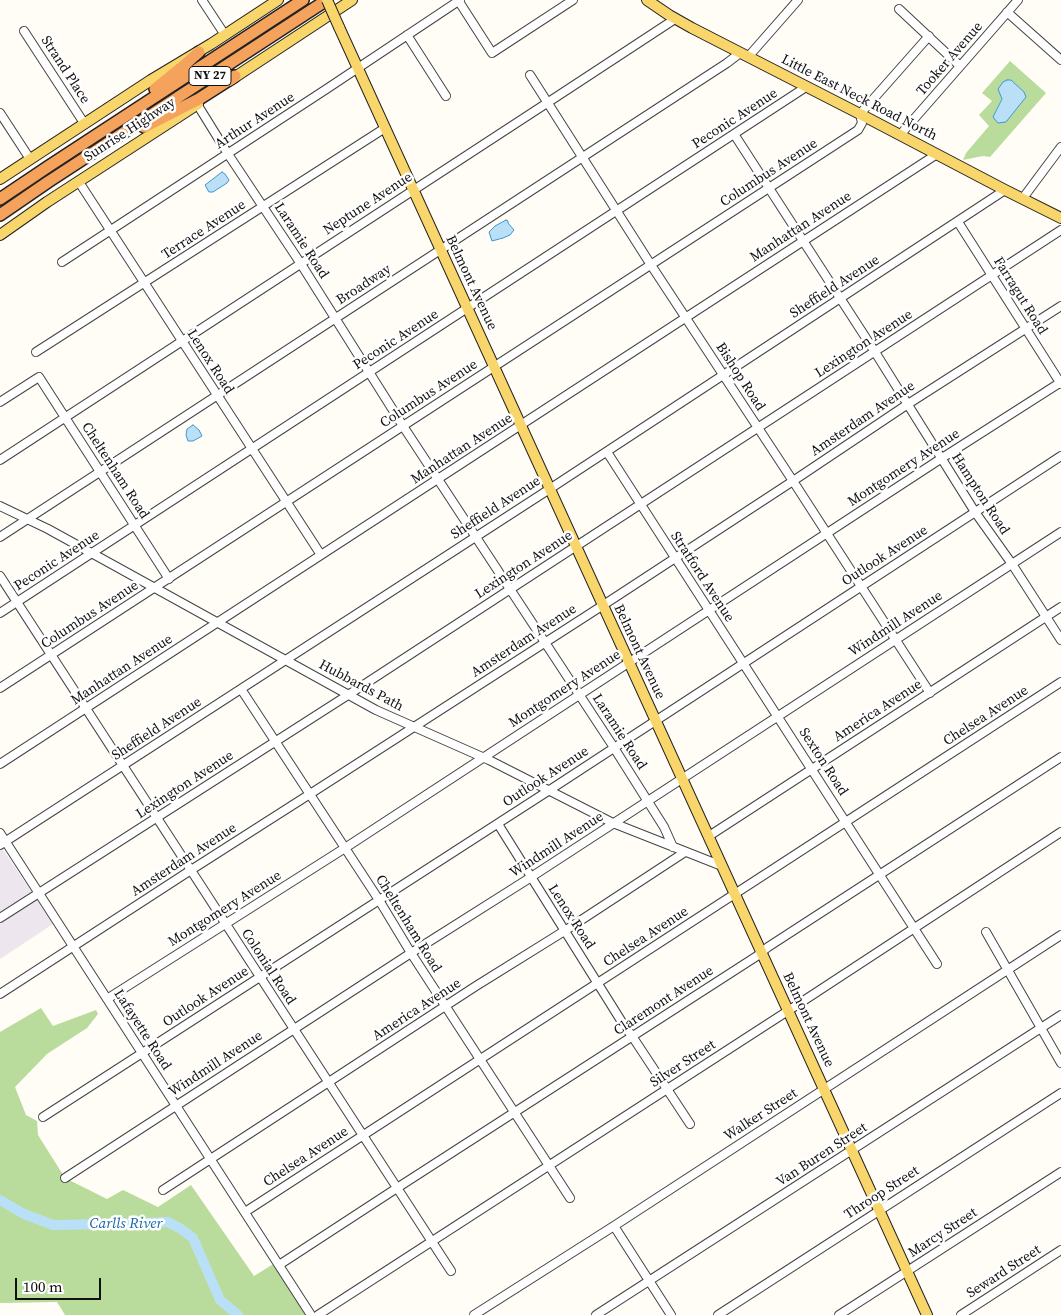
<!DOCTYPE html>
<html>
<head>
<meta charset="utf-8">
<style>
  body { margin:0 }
  #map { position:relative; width:1061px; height:1315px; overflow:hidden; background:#fffdf5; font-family:"Source Serif 4",serif }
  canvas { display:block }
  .scale { position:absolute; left:15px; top:1278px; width:86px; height:22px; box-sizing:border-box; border:2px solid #111; border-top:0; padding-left:6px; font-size:15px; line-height:18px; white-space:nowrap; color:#111; -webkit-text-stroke:4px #fff; paint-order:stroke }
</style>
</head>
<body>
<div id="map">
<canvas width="1061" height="1315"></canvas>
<div class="scale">100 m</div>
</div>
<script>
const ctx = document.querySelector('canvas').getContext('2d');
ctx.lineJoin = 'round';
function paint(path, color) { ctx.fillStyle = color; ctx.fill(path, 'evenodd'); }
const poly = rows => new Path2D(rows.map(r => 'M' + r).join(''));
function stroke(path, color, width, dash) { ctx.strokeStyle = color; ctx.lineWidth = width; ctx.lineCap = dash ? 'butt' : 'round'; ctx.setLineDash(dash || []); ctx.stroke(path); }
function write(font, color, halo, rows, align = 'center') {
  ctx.font = font + ' "Source Serif 4",serif'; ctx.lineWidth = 5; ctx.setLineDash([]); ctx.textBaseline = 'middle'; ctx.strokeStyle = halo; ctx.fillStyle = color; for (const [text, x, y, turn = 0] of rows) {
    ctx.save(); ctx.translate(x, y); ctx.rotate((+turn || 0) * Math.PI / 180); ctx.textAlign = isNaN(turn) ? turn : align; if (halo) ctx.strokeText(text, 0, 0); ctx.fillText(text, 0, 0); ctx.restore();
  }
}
const industrial = poly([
  [0,845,53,924,0,959]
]);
const forest = poly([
  [1010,61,1046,93,990,157,983,156,963,160,966,153,989,126,979,115,992,101,982,93],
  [1011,80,1024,92,1025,97,1023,100,995,113,1002,98,1001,95],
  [41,1008,53,1026,96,1010,98,1014,87,1028,47,1054,15,1087,26,1115,37,1121,38,1135,65,1178,107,1199,123,1190,158,1207,191,1185,254,1276,275,1263,311,1315,65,1315,57,1302,0,1303,0,1032]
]);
const water = poly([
  [1007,80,1011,80,1024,92,1026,97,1006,122,998,123,993,117,1002,99,998,89,1003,82,1007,80],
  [222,172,225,174,229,180,227,183,213,192,209,192,205,185,222,172],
  [506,220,508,221,508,223,514,230,510,235,503,238,492,241,489,232,495,226,506,220],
  [193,425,199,430,202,436,193,441,188,441,186,435,187,429,193,425]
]);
const river = poly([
  [0,1200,24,1214,53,1225,109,1224,168,1222,181,1229,193,1238,220,1300,238,1315]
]);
const minor = poly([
  [202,0,225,35],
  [458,0,492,53,573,0],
  [899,9,960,66],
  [1007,12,1061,60],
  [24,31,84,123],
  [407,35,446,96],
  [748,57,798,0],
  [530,75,651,265,793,481,930,693],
  [197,104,228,154,301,264,403,426,611,743,664,827,673,847],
  [0,113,30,159],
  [734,134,875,352,975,512,1012,564,1061,640],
  [900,135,1018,0],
  [79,182,321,555],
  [1023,198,1061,147],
  [958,222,1061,384],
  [62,262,328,88,460,0],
  [36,352,385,128],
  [0,402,39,377,169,579],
  [607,452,937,964],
  [0,460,547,103,675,19],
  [0,506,48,529,376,710,489,760,613,823,722,866],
  [0,537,727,63,740,53],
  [0,576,451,1271],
  [0,613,806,87],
  [0,688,858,130,862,123,860,114,929,36],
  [241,689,345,848,379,900,411,953,570,1198],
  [0,764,937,154],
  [498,824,625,1027,632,1036,690,1124],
  [0,833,311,1315],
  [709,836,1061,607],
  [0,845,545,492,1005,190],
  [0,918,348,695,1061,230],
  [986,932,1061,1063],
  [0,994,191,870,310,794,608,602,793,481,908,404,1061,306],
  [107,999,345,848,942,458,1061,382],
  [43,1117,545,793,1061,456],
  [65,1178,411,953,525,881,1061,532],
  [163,1190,476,986,566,930,685,852],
  [245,1212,1061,682],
  [614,1226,671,1315],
  [279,1265,397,1188,757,956,768,947,1061,757],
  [318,1315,797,1005,1061,832],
  [474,1315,614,1226,1061,935],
  [596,1315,1061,1015],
  [718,1315,1061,1093],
  [839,1315,1061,1172],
  [961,1315,1061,1250]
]);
const major = poly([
  [647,0,669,15,692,28,860,114,1005,190,1061,218],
  [339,27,927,1315],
  [229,81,352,0],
  [0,179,151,80,211,44,278,0],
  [0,235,47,202,198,104]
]);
const highway = poly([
  [155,89,182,67,199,52],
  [144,127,199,99,235,76],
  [0,199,49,166,303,0],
  [0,215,48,182,327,0]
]);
const majorBridge = poly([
  [327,0,339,27]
]);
const shields = [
  [210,76,42]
];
const shieldNames = [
  ["NY 27",210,76]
];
const streetNames = [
  ["Tooker Avenue",950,59,-49],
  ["Strand Place",65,70,57],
  ["Little East Neck Road North",859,98,27],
  ["Peconic Avenue",735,119,-33],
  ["Arthur Avenue",255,121,-33],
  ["Sunrise Highway",130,130,-33],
  ["Columbus Avenue",769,173,-33],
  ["Neptune Avenue",368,204,-33],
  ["Manhattan Avenue",801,227,-33],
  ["Terrace Avenue",204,230,-33],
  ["Laramie Road",301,241,57],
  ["Belmont Avenue",471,283,65],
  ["Broadway",364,285,-33],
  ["Sheffield Avenue",835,287,-33],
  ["Farragut Road",1020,296,58],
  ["Peconic Avenue",396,340,-33],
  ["Lexington Avenue",864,344,-33],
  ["Lenox Road",210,362,57],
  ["Bishop Road",740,377,57],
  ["Columbus Avenue",429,394,-33],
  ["Amsterdam Avenue",863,419,-34],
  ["Manhattan Avenue",462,449,-33],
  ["Montgomery Avenue",904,468,-33],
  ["Cheltenham Road",115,471,57],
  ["Hampton Road",980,494,57],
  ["Sheffield Avenue",496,508,-33],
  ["Outlook Avenue",885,556,-33],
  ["Peconic Avenue",57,561,-33],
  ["Lexington Avenue",524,565,-33],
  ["Stratford Avenue",702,577,57],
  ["Columbus Avenue",90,615,-33],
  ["Windmill Avenue",896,624,-33],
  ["Amsterdam Avenue",524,641,-33],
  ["Belmont Avenue",639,652,65],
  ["Manhattan Avenue",122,670,-33],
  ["Hubbards Path",361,686,28],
  ["Montgomery Avenue",565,689,-33],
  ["America Avenue",878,711,-33],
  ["Chelsea Avenue",986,716,-33],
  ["Sheffield Avenue",157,729,-33],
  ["Laramie Road",619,732,57],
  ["Sexton Road",823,762,57],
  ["Outlook Avenue",546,777,-33],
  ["Lexington Avenue",185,785,-33],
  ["Windmill Avenue",557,845,-33],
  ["Amsterdam Avenue",184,860,-33],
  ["Montgomery Avenue",225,909,-32],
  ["Lenox Road",571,917,57],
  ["Cheltenham Road",408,924,58],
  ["Chelsea Avenue",646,937,-33],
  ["Colonial Road",268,967,57],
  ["Outlook Avenue",206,997,-33],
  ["Claremont Avenue",664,1001,-33],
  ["America Avenue",417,1010,-33],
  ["Belmont Avenue",808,1020,65],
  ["Lafayette Road",142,1030,57],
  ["Windmill Avenue",216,1064,-33],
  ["Silver Street",683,1064,-33],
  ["Walker Street",761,1115,-33],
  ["Van Buren Street",822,1155,-33],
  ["Chelsea Avenue",306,1157,-33],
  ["Throop Street",882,1193,-33],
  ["Marcy Street",943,1233,-33],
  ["Seward Street",1004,1272,-33]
];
const waterNames = [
  ["Carlls River",126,1224]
];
paint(industrial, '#eee6ef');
paint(forest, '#b9dc9c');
paint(water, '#b9e0f7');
stroke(water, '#3f96cf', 1);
stroke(river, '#b9e0f7', 10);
stroke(minor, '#444', 10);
stroke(major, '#222', 12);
stroke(highway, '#222', 14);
stroke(minor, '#fff', 8);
stroke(major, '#f9d66b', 10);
stroke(highway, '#f5a25d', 11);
stroke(majorBridge, '#222', 12, []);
stroke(majorBridge, '#f9d66b', 10);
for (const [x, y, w] of shields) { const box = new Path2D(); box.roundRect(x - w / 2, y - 9.5, w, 19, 4); ctx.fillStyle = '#fff'; ctx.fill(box); stroke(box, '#111', 1); }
write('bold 12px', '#111', null, shieldNames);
write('14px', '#111', '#fff', streetNames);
write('italic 15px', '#1768a6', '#fff', waterNames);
</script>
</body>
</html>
